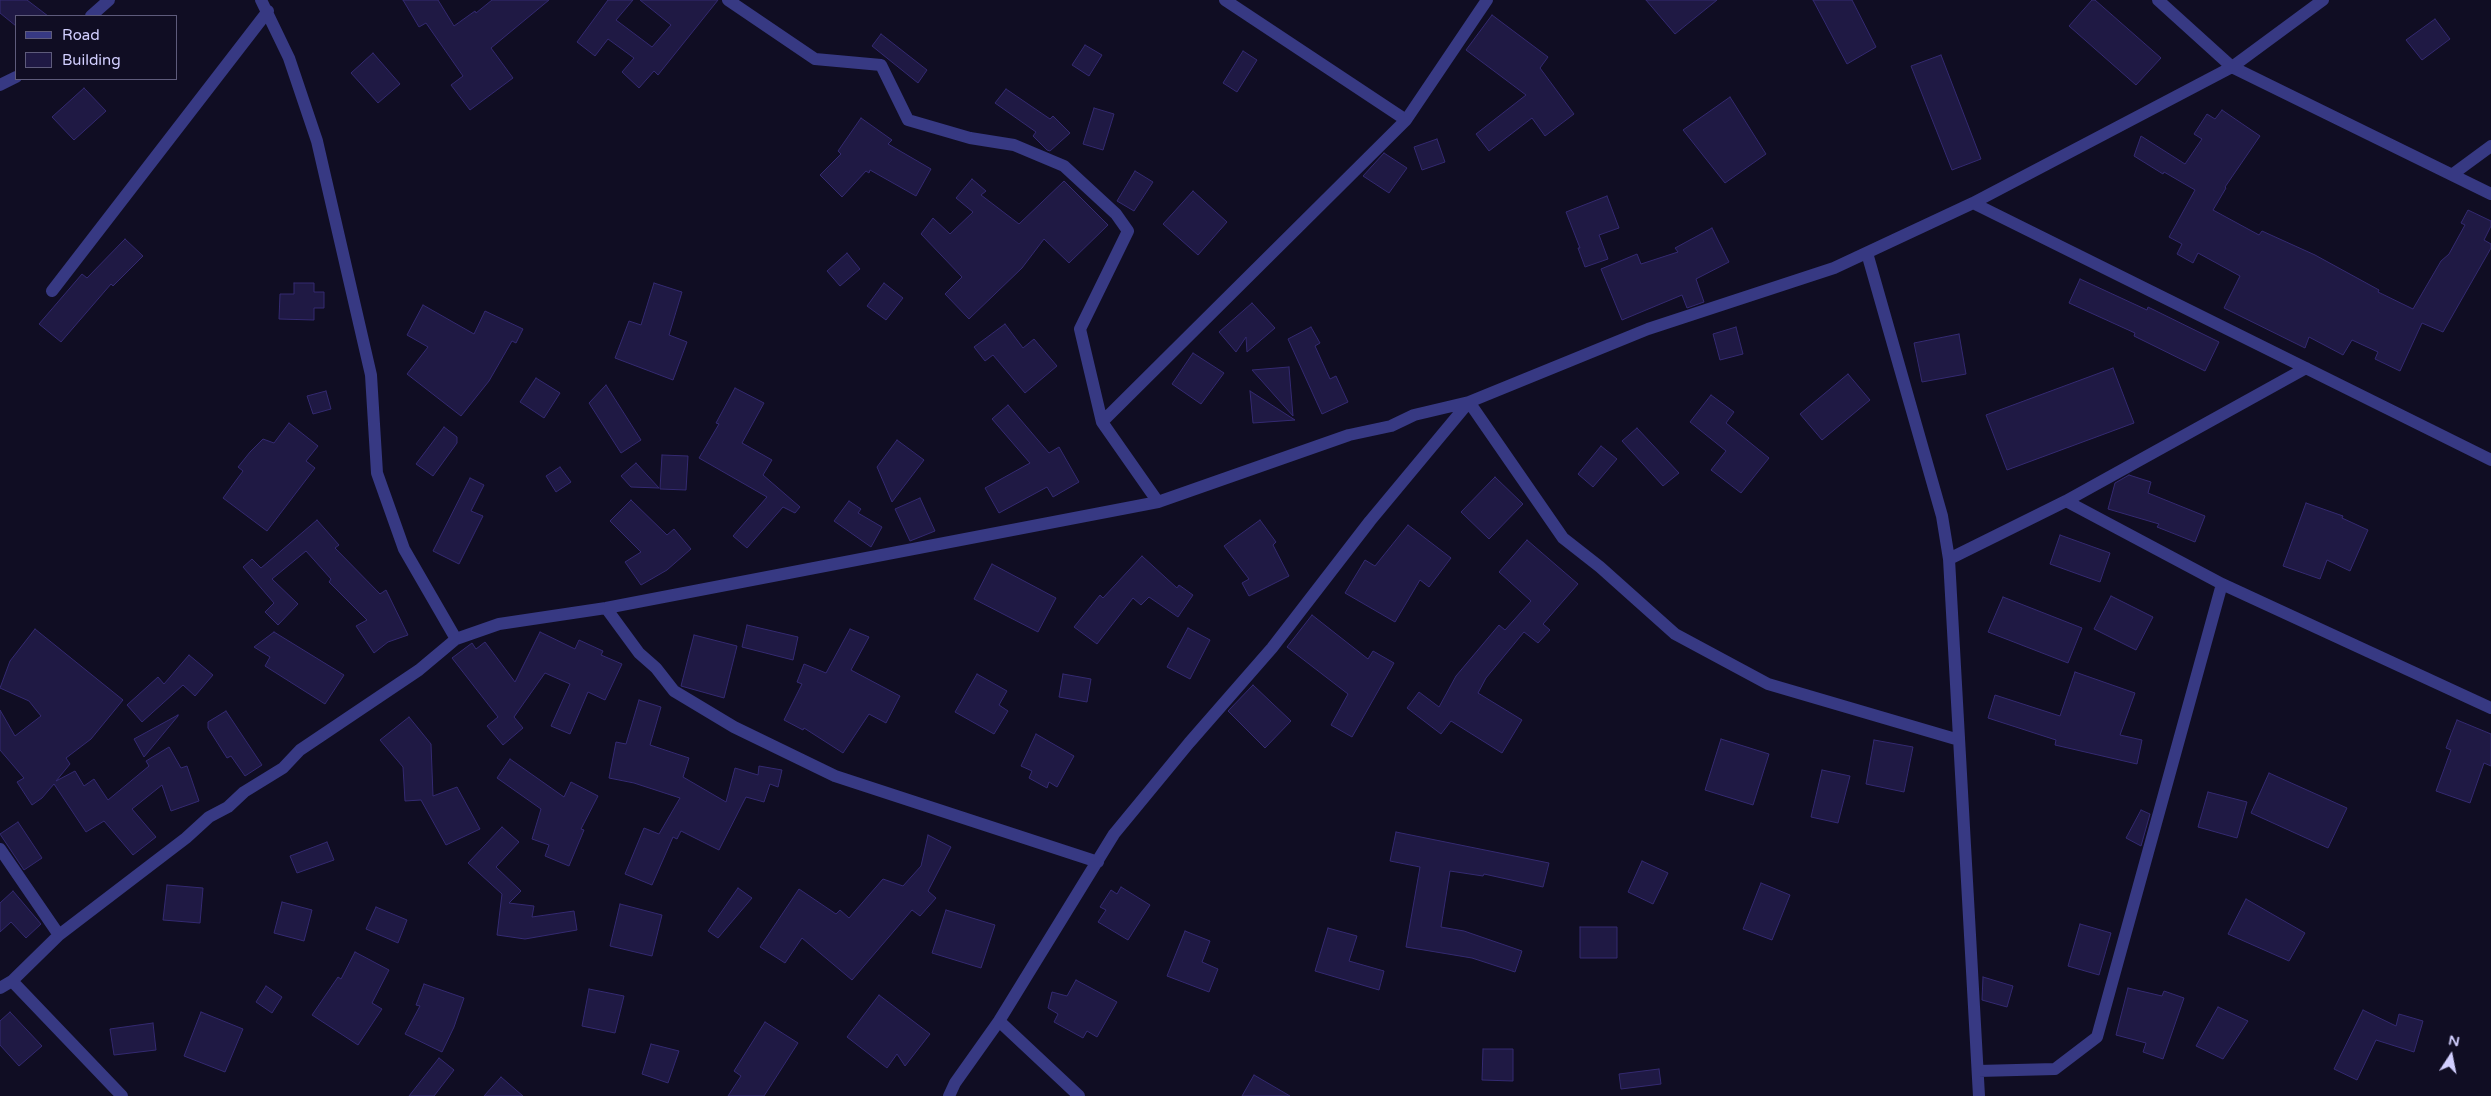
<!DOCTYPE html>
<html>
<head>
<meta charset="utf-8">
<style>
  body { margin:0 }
  #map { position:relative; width:2491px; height:1096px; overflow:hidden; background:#100d23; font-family:"Varela Round",sans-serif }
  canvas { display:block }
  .legend { position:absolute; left:15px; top:15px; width:162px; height:65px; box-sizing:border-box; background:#100d23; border:1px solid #5e5b7b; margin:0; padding:6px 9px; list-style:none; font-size:15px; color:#d2cfff }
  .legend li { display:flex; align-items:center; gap:10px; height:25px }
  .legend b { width:25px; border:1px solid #5e5b7b }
  .north { position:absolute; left:2426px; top:1031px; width:50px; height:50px; -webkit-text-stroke:4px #100d23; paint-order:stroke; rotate:11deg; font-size:14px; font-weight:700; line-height:20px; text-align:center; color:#d2cfff }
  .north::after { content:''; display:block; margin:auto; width:18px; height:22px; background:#d2cfff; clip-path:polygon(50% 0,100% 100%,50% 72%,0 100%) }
</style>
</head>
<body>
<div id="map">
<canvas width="2491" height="1096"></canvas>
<ul class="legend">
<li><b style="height:6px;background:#373983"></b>Road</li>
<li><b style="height:14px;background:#1f1944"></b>Building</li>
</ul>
<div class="north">N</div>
</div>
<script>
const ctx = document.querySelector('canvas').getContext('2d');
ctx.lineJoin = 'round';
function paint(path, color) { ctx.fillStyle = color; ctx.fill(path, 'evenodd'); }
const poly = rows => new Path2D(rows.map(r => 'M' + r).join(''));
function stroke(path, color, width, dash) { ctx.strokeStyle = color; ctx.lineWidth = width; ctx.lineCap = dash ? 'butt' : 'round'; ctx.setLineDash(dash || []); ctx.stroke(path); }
const building = poly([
  [0,0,27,0,48,16,16,16,16,26,0,13,0,0],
  [403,0,438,0,454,26,475,11,476,13,492,0,549,0,491,48,513,78,470,110,451,85,463,76,426,23,419,27,403,0],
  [608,0,633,0,616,20,652,47,671,25,640,0,718,0,658,75,654,71,639,88,622,72,634,58,608,39,595,56,577,42,608,0],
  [1646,0,1717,0,1675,34,1646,0],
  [1813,0,1852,0,1876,47,1847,64,1813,0],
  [2092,0,2095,0,2161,58,2136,85,2069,26,2092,0],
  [1492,15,1548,57,1540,68,1574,114,1545,136,1532,118,1489,151,1476,134,1526,95,1466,50,1492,15],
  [2435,19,2450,39,2422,60,2406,40,2435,19],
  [881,34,927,70,918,83,872,46,881,34],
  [1085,45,1102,55,1089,76,1072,65,1085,45],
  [1243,51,1257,60,1237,92,1223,83,1243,51],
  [373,53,400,84,378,103,351,73,373,53],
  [1941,55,1981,159,1952,170,1911,66,1941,55],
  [84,88,106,111,74,140,52,117,84,88],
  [1006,89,1050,119,1053,116,1070,133,1050,151,1047,150,1033,136,1036,132,995,103,1006,89],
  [1730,97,1766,154,1725,183,1683,130,1730,97],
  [1094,108,1114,114,1103,150,1083,144,1094,108],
  [2222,110,2260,136,2225,187,2226,188,2213,210,2259,235,2262,231,2315,255,2379,290,2378,292,2413,309,2441,261,2449,254,2465,225,2461,223,2468,210,2491,221,2491,226,2484,240,2491,244,2491,248,2443,332,2422,323,2400,371,2375,359,2378,352,2352,340,2343,355,2309,337,2305,348,2224,308,2240,276,2198,253,2193,263,2177,254,2182,244,2169,237,2195,190,2164,172,2163,174,2134,156,2141,136,2185,164,2202,139,2194,134,2207,114,2215,119,2222,110],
  [861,118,892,140,888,144,931,169,916,196,870,170,869,173,866,171,842,197,820,175,841,154,838,151,861,118],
  [1437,139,1445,162,1422,170,1414,147,1437,139],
  [1384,153,1407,168,1389,193,1363,176,1384,153],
  [1135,171,1153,182,1134,211,1117,201,1135,171],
  [972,179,986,191,981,195,1019,224,1064,181,1108,225,1069,263,1044,239,1022,268,969,319,945,294,962,277,921,234,933,218,950,234,973,212,956,198,972,179],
  [1193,191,1227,222,1198,255,1163,224,1193,191],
  [1607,196,1619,228,1599,235,1608,259,1585,267,1578,248,1580,248,1566,212,1607,196],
  [1712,228,1729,262,1696,279,1704,302,1687,308,1682,295,1622,320,1601,269,1637,254,1641,264,1678,252,1675,248,1712,228],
  [125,239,143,256,113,286,111,284,61,342,39,324,82,274,87,278,125,239],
  [847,253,860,269,840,286,827,271,847,253],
  [2080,279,2147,310,2148,307,2219,342,2205,371,2134,336,2135,333,2069,303,2080,279],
  [294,283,314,283,314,292,324,292,324,308,314,308,314,320,279,319,280,294,294,294,294,283],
  [654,283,682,292,669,335,687,342,673,380,615,358,629,321,641,325,654,283],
  [884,283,903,298,886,320,867,306,884,283],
  [1252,303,1275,328,1247,352,1246,337,1236,352,1219,332,1252,303],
  [423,305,474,334,485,311,523,329,516,343,512,341,489,381,461,416,407,374,428,347,407,335,423,305],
  [1005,324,1023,348,1034,339,1057,366,1025,393,993,355,985,361,974,347,1005,324],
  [1311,327,1320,343,1315,346,1330,379,1336,376,1348,402,1322,414,1288,339,1311,327],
  [1736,327,1743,354,1720,360,1713,334,1736,327],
  [1959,334,1966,374,1922,382,1914,343,1959,334],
  [1193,353,1224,373,1201,404,1172,384,1193,353],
  [1289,367,1293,416,1252,370,1289,367],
  [2113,368,2134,423,2007,470,1986,415,2113,368],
  [1848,374,1870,400,1822,440,1800,414,1848,374],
  [536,378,560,393,544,418,520,402,536,378],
  [606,385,641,440,621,453,589,403,606,385],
  [735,388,764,403,742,443,772,460,763,475,800,507,795,513,783,507,747,548,733,536,767,497,699,458,719,424,716,423,735,388],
  [326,391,331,409,313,414,307,396,326,391],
  [1250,391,1295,420,1253,423,1250,391],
  [1711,395,1734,412,1726,423,1769,458,1741,493,1711,470,1726,451,1690,422,1711,395],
  [1008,405,1049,453,1059,447,1079,482,1053,497,1047,487,999,513,985,488,1030,463,992,419,1008,405],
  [289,423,318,446,306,461,315,468,267,531,223,498,243,471,238,467,250,452,263,439,274,443,289,423],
  [444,427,457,437,457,443,433,476,416,464,444,427],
  [1637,428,1679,473,1663,486,1622,441,1637,428],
  [897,440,924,460,892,502,877,467,897,440],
  [1601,446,1617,459,1593,487,1578,474,1601,446],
  [662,455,688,456,686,490,660,489,662,455],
  [636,463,659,488,631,487,621,476,636,463],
  [560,467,571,482,556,492,546,476,560,467],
  [2129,475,2151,482,2148,493,2205,516,2195,542,2157,527,2159,524,2108,509,2115,483,2129,475],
  [1495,477,1523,504,1489,539,1461,512,1495,477],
  [470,478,484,485,471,511,483,516,459,564,433,551,470,478],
  [920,498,935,531,910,541,895,509,920,498],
  [631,500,667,535,674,529,691,549,667,570,641,585,625,562,641,552,610,521,631,500],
  [849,501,861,509,858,513,882,527,871,547,834,521,849,501],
  [2306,503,2343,516,2342,518,2368,530,2350,571,2327,560,2320,579,2283,566,2306,503],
  [317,520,339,545,335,548,380,594,386,590,408,635,388,642,374,653,356,626,367,620,329,582,331,579,306,551,272,579,298,604,278,625,265,612,274,603,243,567,252,559,261,568,317,520],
  [1260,520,1276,542,1273,545,1289,576,1249,596,1242,583,1249,579,1224,546,1260,520],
  [1408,525,1451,558,1429,587,1420,580,1395,622,1345,593,1365,560,1375,566,1408,525],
  [2060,535,2110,553,2100,582,2050,564,2060,535],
  [1527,540,1578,584,1543,624,1550,630,1538,643,1524,632,1486,678,1478,693,1522,720,1502,753,1451,721,1441,734,1407,708,1419,692,1439,707,1456,676,1499,625,1505,630,1531,601,1499,572,1527,540],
  [1142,556,1177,588,1179,585,1193,595,1178,617,1149,597,1141,605,1133,598,1097,644,1074,627,1100,595,1103,598,1142,556],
  [992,564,1056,598,1038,632,974,599,992,564],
  [2111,596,2153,617,2136,650,2094,629,2111,596],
  [2003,597,2082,628,2068,663,1988,632,2003,597],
  [1312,615,1368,659,1373,651,1394,663,1352,737,1331,725,1348,694,1287,647,1312,615],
  [747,625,798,637,793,660,742,647,747,625],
  [1188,628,1210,640,1190,679,1167,667,1188,628],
  [35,629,123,700,91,739,66,758,70,764,56,781,75,771,84,786,94,779,108,800,149,766,146,761,169,747,181,768,187,766,199,801,171,811,162,785,132,809,156,837,133,855,104,821,86,832,54,784,42,798,32,805,17,782,24,778,0,750,0,710,15,736,41,716,29,701,0,688,10,661,35,629],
  [850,629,869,637,851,670,900,696,886,723,869,714,843,753,804,728,803,730,784,720,802,684,797,682,804,664,826,673,850,629],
  [274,632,344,675,325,704,265,666,270,657,254,647,274,632],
  [540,632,575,649,579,640,603,651,601,655,622,664,605,700,588,692,570,734,551,726,570,684,545,673,514,717,523,728,503,745,487,726,498,717,452,658,472,643,476,649,485,642,515,682,540,632],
  [694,635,737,646,724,698,681,686,694,635],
  [189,655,213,675,195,696,183,685,142,722,127,705,158,677,164,684,189,655],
  [2075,672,2135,693,2120,735,2142,740,2137,764,2055,745,2056,740,1988,718,1995,695,2060,716,2075,672],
  [977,674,1007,691,999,705,1008,711,994,734,955,712,977,674],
  [1063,674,1091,679,1087,702,1059,697,1063,674],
  [1253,685,1291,721,1265,748,1228,711,1253,685],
  [639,700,661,707,650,745,689,758,683,777,726,802,735,768,758,775,759,766,782,770,778,787,770,784,764,802,746,797,719,850,681,831,677,839,673,837,652,885,625,874,644,828,659,834,680,798,634,783,609,778,616,742,626,744,639,700],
  [226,711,262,765,245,776,231,756,227,758,208,728,208,722,226,711],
  [178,715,178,716,144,757,134,739,178,715],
  [409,717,431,744,433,796,457,787,480,829,446,845,421,800,405,801,403,767,380,740,409,717],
  [2457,720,2491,734,2491,766,2484,763,2470,803,2436,791,2451,750,2446,748,2457,720],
  [1036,734,1074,756,1057,787,1049,782,1047,788,1029,778,1032,771,1021,766,1036,734],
  [1721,739,1769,754,1753,805,1705,790,1721,739],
  [1874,740,1913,747,1904,792,1866,784,1874,740],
  [510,759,564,797,571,782,598,796,581,829,584,830,569,866,545,856,549,845,532,839,541,809,497,778,510,759],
  [1822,770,1850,776,1838,823,1811,817,1822,770],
  [2269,773,2347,808,2328,848,2251,813,2269,773],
  [2208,792,2247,802,2237,838,2198,827,2208,792],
  [2141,810,2150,814,2141,846,2126,838,2141,810],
  [18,822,42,858,24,870,0,834,18,822],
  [502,827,519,842,496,867,521,891,509,903,534,906,532,917,574,911,577,930,525,939,497,935,502,894,468,863,502,827],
  [1396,832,1549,863,1543,887,1484,874,1483,876,1450,871,1441,927,1464,931,1522,951,1515,972,1472,958,1406,947,1420,867,1390,861,1396,832],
  [928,835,951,847,928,891,936,898,920,916,912,910,852,980,802,938,785,963,760,947,799,889,836,914,840,910,849,918,883,879,903,886,921,866,928,835],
  [327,842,334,860,297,873,290,856,327,842],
  [1642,861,1668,873,1653,904,1628,892,1642,861],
  [1761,883,1790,895,1772,940,1743,929,1761,883],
  [167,885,203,888,200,923,163,920,167,885],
  [1121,887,1150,905,1128,940,1098,922,1106,910,1100,907,1111,890,1117,894,1121,887],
  [738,888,752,898,718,938,708,931,738,888],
  [13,891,41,924,26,938,11,922,0,932,0,903,13,891],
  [2246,899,2305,933,2289,961,2228,934,2246,899],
  [282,902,312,910,304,941,274,933,282,902],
  [620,904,662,915,652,956,610,946,620,904],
  [376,907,407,920,398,943,366,929,376,907],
  [946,910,995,925,981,968,932,953,946,910],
  [2080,924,2111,933,2099,975,2068,966,2080,924],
  [1580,927,1617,927,1617,958,1580,958,1580,927],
  [1328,928,1357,936,1349,961,1384,971,1379,990,1315,971,1328,928],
  [1185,931,1210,941,1202,962,1218,969,1209,992,1167,976,1185,931],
  [355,952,389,970,372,1003,382,1009,358,1045,312,1015,338,977,341,979,355,952],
  [1983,977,2013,986,2007,1007,1982,1000,1983,977],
  [1076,980,1117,1002,1097,1037,1087,1031,1083,1038,1054,1022,1058,1014,1048,1008,1052,992,1067,996,1076,980],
  [424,984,464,998,454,1027,442,1052,405,1034,420,1006,416,1005,424,984],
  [266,986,282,997,272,1013,256,1002,266,986],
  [2128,988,2162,996,2164,991,2184,998,2163,1059,2143,1052,2146,1043,2116,1035,2128,988],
  [589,989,624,996,615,1033,582,1026,589,989],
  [879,995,930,1034,905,1066,897,1054,887,1068,847,1037,879,995],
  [2218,1007,2248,1021,2223,1059,2196,1046,2218,1007],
  [2363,1010,2396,1026,2399,1014,2423,1021,2414,1052,2376,1040,2357,1080,2334,1069,2363,1010],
  [10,1012,42,1046,19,1066,0,1045,0,1021,10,1012],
  [201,1012,243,1029,225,1072,184,1056,201,1012],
  [765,1022,798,1043,764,1096,728,1096,741,1076,734,1071,765,1022],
  [153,1023,156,1050,114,1055,110,1029,153,1023],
  [651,1044,679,1051,668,1083,642,1074,651,1044],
  [1483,1049,1513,1049,1513,1081,1482,1080,1483,1049],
  [439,1058,454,1070,434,1096,409,1096,439,1058],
  [1659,1069,1661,1084,1621,1089,1619,1074,1659,1069],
  [1254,1075,1290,1096,1242,1096,1254,1075],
  [501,1077,523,1096,484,1096,501,1077]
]);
const minor = poly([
  [261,0,289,58,317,141,371,375,377,473,404,549,456,639],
  [728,0,815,59,881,65,908,120,970,138,1014,145,1064,166,1116,214,1128,231,1080,329,1102,422,1158,502],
  [1225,0,1406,120],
  [2158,0,2232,67,2491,194],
  [91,16,109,0],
  [0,85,16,77],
  [2453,174,2491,146],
  [1973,203,2491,460],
  [1867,253,1942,516,1949,559,1979,1096],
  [52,291,268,11],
  [1102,422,1406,120,1487,0],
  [2066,501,2222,584,2491,708],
  [1949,559,2066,501,2306,368],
  [606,608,639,653,656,668,674,691,734,727,835,776,1098,862],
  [0,849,59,935],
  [12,981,122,1096],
  [0,988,12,981,59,935,186,838,209,817,228,807,244,792,283,768,300,750,419,670,456,639,499,624,606,608,1158,502,1349,435,1391,426,1414,415,1469,402,1648,329,1834,268,1973,203,2232,67,2323,0],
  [999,1021,1079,1096],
  [1978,1071,2055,1069,2097,1037,2222,584],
  [949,1096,955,1083,999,1021,1114,834,1189,743,1272,648,1370,521,1469,402,1563,538,1600,567,1675,634,1768,684,1959,740]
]);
paint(building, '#1f1944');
stroke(building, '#342a71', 1);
stroke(minor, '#373983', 12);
</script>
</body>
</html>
